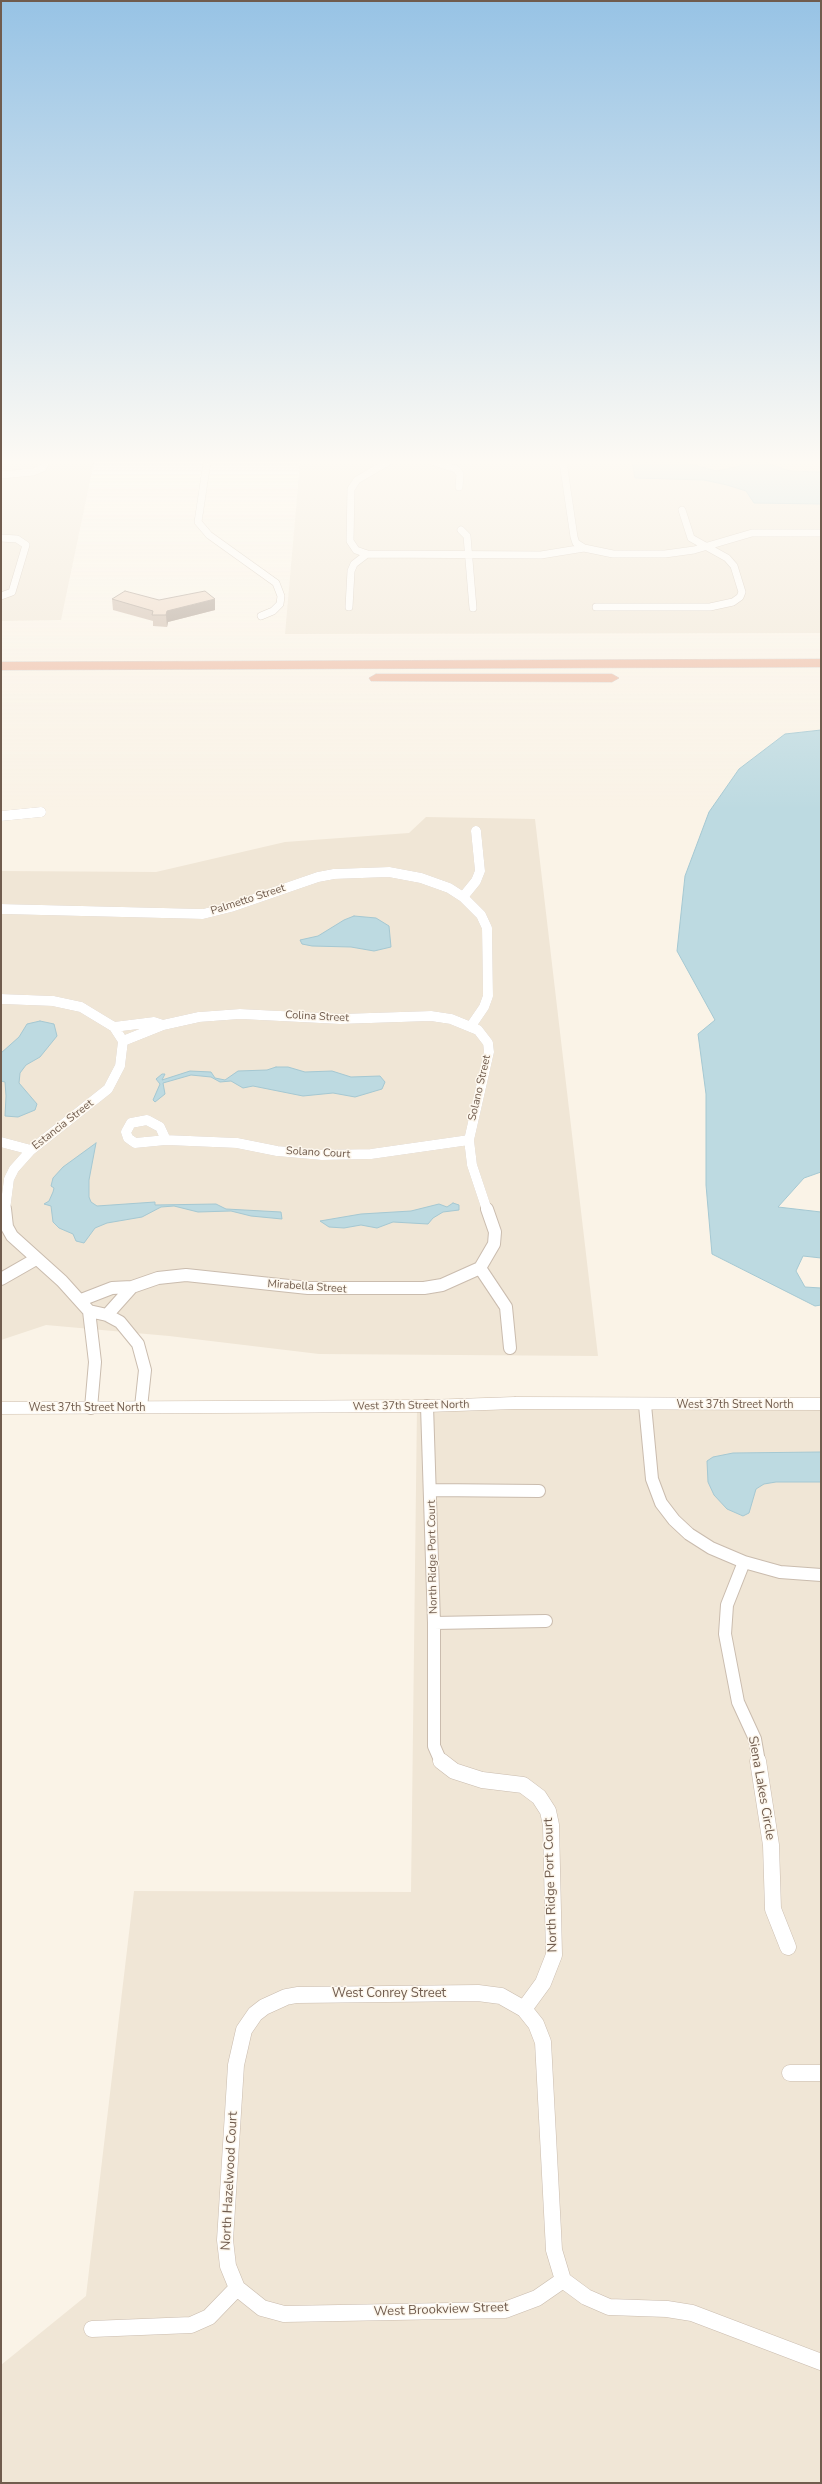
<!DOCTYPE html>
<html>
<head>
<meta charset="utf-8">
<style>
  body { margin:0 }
  #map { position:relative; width:822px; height:2484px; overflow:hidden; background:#faf3e7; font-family:"Nunito Sans",sans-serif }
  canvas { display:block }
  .frame { position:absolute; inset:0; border:2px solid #705c4e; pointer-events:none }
</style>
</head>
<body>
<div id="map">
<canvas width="822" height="2484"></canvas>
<div class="frame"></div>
</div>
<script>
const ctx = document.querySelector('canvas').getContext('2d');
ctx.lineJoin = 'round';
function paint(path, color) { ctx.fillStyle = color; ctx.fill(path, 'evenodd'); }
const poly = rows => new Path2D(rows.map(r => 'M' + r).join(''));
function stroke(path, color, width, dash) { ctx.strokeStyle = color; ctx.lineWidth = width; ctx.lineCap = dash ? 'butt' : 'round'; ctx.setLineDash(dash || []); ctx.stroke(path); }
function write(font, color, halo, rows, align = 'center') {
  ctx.font = font + ' "Nunito Sans",sans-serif'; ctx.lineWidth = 3; ctx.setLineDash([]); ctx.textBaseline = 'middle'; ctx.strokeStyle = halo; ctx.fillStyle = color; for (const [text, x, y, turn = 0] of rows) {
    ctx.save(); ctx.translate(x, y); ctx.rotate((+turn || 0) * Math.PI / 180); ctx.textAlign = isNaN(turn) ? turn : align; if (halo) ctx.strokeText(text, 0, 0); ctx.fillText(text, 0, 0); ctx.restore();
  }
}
const residential = poly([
  [1,462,94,462,61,620,1,621],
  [300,462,821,462,821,633,285,634],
  [426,817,535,819,598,1356,319,1354,169,1336,46,1325,1,1340,1,871,156,872,285,842,409,833],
  [821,1404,821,2483,1,2483,1,2365,86,2296,134,1891,411,1892,417,1406]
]);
const water = poly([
  [632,462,682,462,717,471,740,466,743,462,765,462,790,471,821,472,821,504,754,503,746,491,727,485,704,480,635,478,632,462],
  [821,730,821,1172,804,1178,778,1207,821,1212,821,1258,803,1256,796,1271,805,1287,821,1288,821,1305,815,1306,712,1254,706,1185,706,1094,698,1034,715,1020,677,951,685,876,709,812,739,769,785,734,821,730],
  [354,916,376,918,389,926,391,947,374,951,351,947,312,946,302,944,300,940,318,936,344,920,354,916],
  [40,1021,54,1024,57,1036,40,1057,26,1065,20,1073,19,1083,37,1104,35,1110,18,1117,5,1116,6,1096,5,1082,1,1081,1,1053,19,1037,27,1024,40,1021],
  [276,1067,288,1067,305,1072,332,1071,351,1077,380,1076,385,1082,382,1089,355,1097,333,1093,303,1096,253,1086,243,1088,231,1081,220,1082,211,1077,191,1075,163,1083,165,1094,155,1102,153,1100,160,1084,156,1079,162,1074,165,1074,162,1080,190,1071,211,1072,215,1078,225,1080,238,1071,267,1070,276,1067],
  [96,1143,89,1180,89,1197,91,1202,97,1206,155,1202,155,1205,216,1204,226,1209,281,1212,282,1219,251,1216,231,1211,198,1212,174,1206,161,1207,142,1217,107,1223,95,1228,84,1243,76,1241,73,1234,59,1228,53,1222,51,1206,44,1204,49,1201,53,1192,54,1188,51,1186,53,1178,63,1167,96,1143],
  [453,1203,459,1205,459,1210,443,1212,433,1218,428,1224,393,1222,377,1228,361,1225,344,1228,329,1227,320,1221,361,1214,411,1211,439,1204,447,1207,453,1203],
  [821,1452,821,1482,776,1482,764,1484,756,1489,749,1513,743,1516,727,1509,714,1495,708,1482,707,1461,713,1457,733,1453,821,1452]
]);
const streetFar3 = poly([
  [207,462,198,522,209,535,276,583,281,596,280,604,273,611,261,616],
  [388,462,357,480,351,489,350,541,356,550,367,554,541,555,584,548,613,554,665,554,694,550,752,533,821,533],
  [434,462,456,469,460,474,459,487],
  [563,462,574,537,576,543,584,548],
  [1,475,33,472,43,468,46,462],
  [461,530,467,536,473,608],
  [1,538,17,539,26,545,12,592,1,596],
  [349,607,351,571,354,564,367,554],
  [596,607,710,607,733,602,740,597,742,592,734,566,727,558,691,538,682,510]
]);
const streetFar2 = poly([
  [1,816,41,812],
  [463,897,476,881,480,871,476,831],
  [1,909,203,914,231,907,318,877,334,874,389,872,421,878,449,888,463,897,481,915,487,928,488,996,484,1007,471,1026],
  [1,999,53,1001,81,1007,114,1027,123,1041,120,1066,108,1089,31,1150,14,1169,9,1179,5,1210],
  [163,1025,199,1017,240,1014,340,1019,431,1016,451,1019,478,1030,488,1043,489,1052,469,1140,472,1165,487,1210],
  [114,1027,154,1022,163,1025,123,1041],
  [147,1120,160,1127,166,1140,135,1143,128,1138,126,1132,131,1123,147,1120],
  [166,1140,237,1143,277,1151,322,1155,371,1154,469,1140],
  [1,1142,31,1150]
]);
const streetFar1 = poly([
  [5,1209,7,1227,12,1236,62,1281,89,1311,95,1362,91,1408],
  [480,1268,506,1307,510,1348],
  [1,1279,36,1259],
  [81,1300,112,1288,132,1287,158,1278,186,1275,308,1288,424,1288,442,1285,480,1268,494,1244,495,1232,487,1209],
  [89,1311,107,1315,120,1322,138,1344,145,1370,141,1407],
  [107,1315,132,1287],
  [645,1405,652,1479,661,1503,674,1520,689,1534,711,1548,744,1562,780,1572,821,1575],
  [427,1406,434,1623,434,1746,441,1762],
  [431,1490,539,1491],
  [744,1562,727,1605,725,1634,738,1702,755,1739,759,1762],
  [434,1623,546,1621]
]);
const street = poly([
  [441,1761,454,1771,482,1780,523,1785,539,1797,548,1811,551,1825,554,1955,543,1983,524,2009,536,2024,543,2042,554,2250,563,2280],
  [758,1761,771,1845,773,1909,788,1947],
  [790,2073,821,2073],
  [237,2288,262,2308,284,2314,505,2310,537,2298,563,2280,586,2297,609,2307,667,2309,692,2313,821,2362],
  [92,2329,191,2325,209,2317,237,2288,228,2266,225,2240,236,2065,244,2030,255,2014,264,2007,286,1997,297,1995,478,1993,501,1996,524,2009]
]);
const secondary = poly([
  [515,1397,821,1398,821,1410,515,1409,427,1412,1,1414,1,1402,427,1400,515,1397]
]);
const highway = poly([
  [821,659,821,667,1,670,1,662,821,659],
  [376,674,612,674,619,678,612,682,371,681,369,678,376,674]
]);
const wall = poly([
  [112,599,159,600,215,610,168,622,167,627,153,626,153,621,113,610]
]);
const shadedWall = poly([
  [215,599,215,610,168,622,167,627,166,615,167,611]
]);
const building = poly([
  [125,591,159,600,205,591,215,599,167,611,166,615,152,615,153,611,112,599,125,591]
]);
const streetNames = [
  ["Palmetto Street",248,900,-18],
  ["Colina Street",317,1017,3],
  ["Solano Street",480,1088,-77],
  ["Estancia Street",63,1125,-38],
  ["Solano Court",318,1153,3],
  ["Mirabella Street",307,1287,4],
  ["West 37th Street North",735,1405],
  ["West 37th Street North",411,1406,-1],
  ["West 37th Street North",87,1408],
  ["North Ridge Port Court",433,1557,-91]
];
const nearStreetnames = [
  ["Siena Lakes Circle",761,1788,80],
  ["North Ridge Port Court",551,1885,-92],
  ["West Conrey Street",389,1994],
  ["North Hazelwood Court",230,2181,-87],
  ["West Brookview Street",441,2310,-2]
];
paint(residential, '#f0e6d6');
paint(water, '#bddae1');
stroke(water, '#a5c8d2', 1);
stroke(streetFar3, '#cabcae', 8);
stroke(streetFar2, '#cabcae', 10);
stroke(streetFar1, '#cabcae', 14);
stroke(street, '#cabcae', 17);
stroke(secondary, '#ccbcac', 1);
stroke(highway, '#d7d1cd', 1);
stroke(streetFar3, '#fff', 7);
stroke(streetFar2, '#fff', 10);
stroke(streetFar1, '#fff', 12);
stroke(street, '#fff', 16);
paint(secondary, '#fff');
paint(highway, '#edbca5');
paint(wall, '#cbb7a7');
paint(shadedWall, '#a59588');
paint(building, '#ecd5c2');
stroke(building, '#a59588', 1);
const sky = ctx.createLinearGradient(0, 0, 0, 810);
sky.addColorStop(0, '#97c3e5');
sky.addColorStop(0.57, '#fdfaf4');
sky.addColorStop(1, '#fdfaf400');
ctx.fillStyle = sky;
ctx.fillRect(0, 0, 822, 810);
write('11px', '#705c4e', '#fdf7ed', streetNames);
write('13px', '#705c4e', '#fdf7ed', nearStreetnames);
</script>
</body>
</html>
